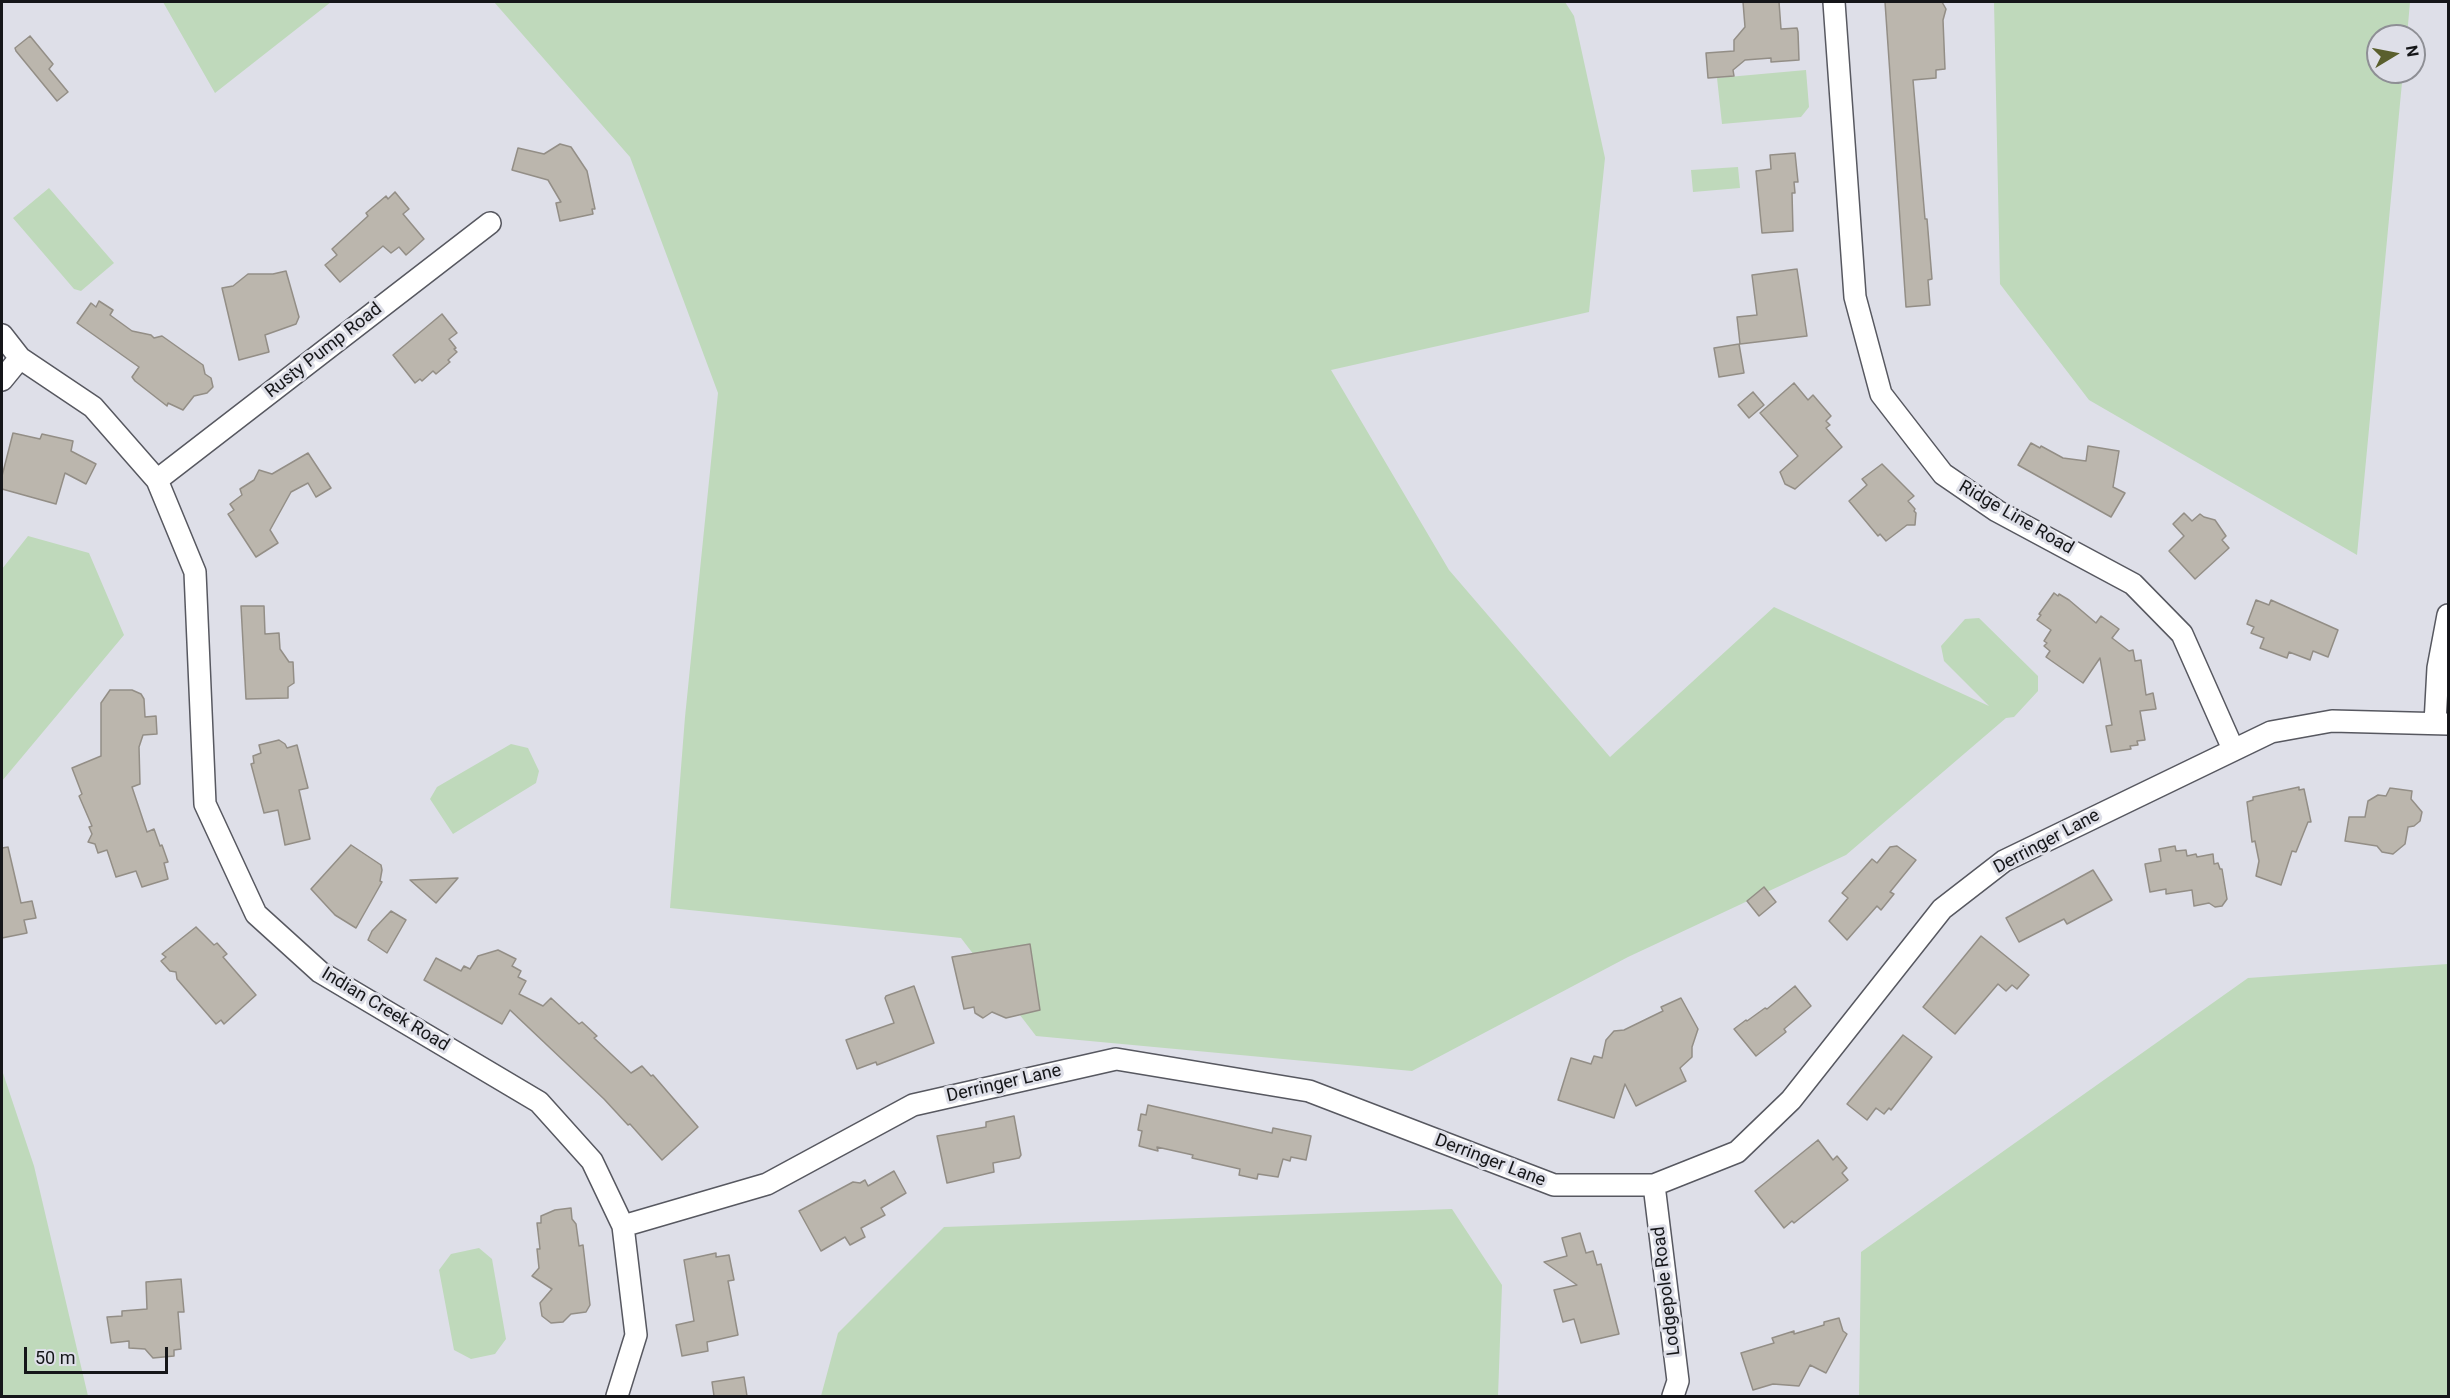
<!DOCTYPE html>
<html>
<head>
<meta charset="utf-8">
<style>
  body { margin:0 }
  #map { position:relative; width:2450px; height:1398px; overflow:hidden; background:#dedfe8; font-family:Roboto,sans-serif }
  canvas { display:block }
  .frame { position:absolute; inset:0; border:3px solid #151619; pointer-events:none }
  .north { position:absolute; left:2366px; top:24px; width:60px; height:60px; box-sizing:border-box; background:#dedfe8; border:2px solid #8e8f95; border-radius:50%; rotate:80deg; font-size:16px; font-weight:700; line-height:24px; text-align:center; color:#151619 }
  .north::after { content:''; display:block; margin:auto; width:21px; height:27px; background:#5a5f2d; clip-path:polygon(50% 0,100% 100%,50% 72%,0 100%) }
  .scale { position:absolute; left:24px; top:1347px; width:144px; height:27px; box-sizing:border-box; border:3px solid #151619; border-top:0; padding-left:8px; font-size:18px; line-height:21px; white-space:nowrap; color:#151619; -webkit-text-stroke:4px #dedfe8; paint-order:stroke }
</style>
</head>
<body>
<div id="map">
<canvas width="2450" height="1398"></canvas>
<div class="frame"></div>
<div class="north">N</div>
<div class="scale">50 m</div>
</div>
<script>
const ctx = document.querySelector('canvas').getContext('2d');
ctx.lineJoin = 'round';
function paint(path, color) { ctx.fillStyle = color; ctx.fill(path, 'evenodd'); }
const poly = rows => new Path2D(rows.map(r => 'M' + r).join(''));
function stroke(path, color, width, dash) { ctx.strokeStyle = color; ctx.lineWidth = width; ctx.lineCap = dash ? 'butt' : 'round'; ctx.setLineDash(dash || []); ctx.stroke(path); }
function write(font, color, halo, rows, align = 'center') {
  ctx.font = font + ' Roboto,sans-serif'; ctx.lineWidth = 6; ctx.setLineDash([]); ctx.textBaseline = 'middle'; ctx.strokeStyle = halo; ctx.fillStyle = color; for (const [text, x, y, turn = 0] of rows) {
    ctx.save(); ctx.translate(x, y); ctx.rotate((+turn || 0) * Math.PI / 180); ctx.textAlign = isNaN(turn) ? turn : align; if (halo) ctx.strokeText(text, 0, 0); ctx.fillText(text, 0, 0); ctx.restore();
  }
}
const green = poly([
  [163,2,331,2,215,93],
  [494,2,1565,2,1574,16,1605,158,1589,312,1331,370,1449,570,1610,757,1774,607,1989,706,1944,661,1941,646,1965,619,1979,618,2038,676,2038,691,2014,717,2006,718,1846,855,1628,957,1412,1071,1036,1036,961,938,670,908,685,717,718,393,630,157],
  [1994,2,2410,2,2407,36,2378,36,2378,72,2403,72,2357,555,2089,400,2000,284],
  [1806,70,1809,107,1801,117,1722,124,1717,78],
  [1738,167,1740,188,1693,192,1691,170],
  [49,188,114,263,81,291,74,289,13,218],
  [28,536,89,553,124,635,2,781,2,569],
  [511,744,528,748,539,771,536,783,453,834,430,799,437,787],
  [2448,964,2448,1396,1859,1396,1861,1252,2248,978],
  [2,1070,34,1166,88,1396,2,1396],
  [1452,1209,1502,1285,1498,1396,821,1396,838,1333,944,1227],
  [479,1248,492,1259,506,1339,495,1354,471,1359,454,1350,439,1270,451,1254]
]);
const building = poly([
  [1743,2,1779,2,1781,29,1797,28,1798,32,1799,60,1771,62,1771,58,1745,60,1733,70,1734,76,1708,78,1706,53,1734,51,1734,40,1745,27,1743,2],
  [1885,2,1942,2,1946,9,1943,20,1945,69,1936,70,1936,78,1913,80,1925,219,1927,219,1932,279,1928,280,1930,305,1906,307,1885,2],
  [30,36,53,64,49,69,68,92,57,101,16,51,15,48,30,36],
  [560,144,571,147,587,171,595,209,592,209,593,214,560,221,556,203,561,202,548,180,512,170,518,148,544,154,560,144],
  [1795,153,1798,182,1794,182,1795,193,1792,193,1793,231,1762,233,1756,171,1771,169,1770,155,1795,153],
  [395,192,409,209,403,214,424,239,406,255,399,247,391,253,383,246,340,282,325,265,337,255,332,249,368,216,366,213,386,196,388,199,395,192],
  [1797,269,1807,336,1740,344,1737,317,1757,315,1752,275,1797,269],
  [286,271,299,317,296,324,265,335,269,352,239,360,222,288,233,286,248,274,273,274,286,271],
  [99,301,113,310,110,315,132,331,151,335,154,338,162,336,203,365,205,374,211,378,213,387,207,393,194,396,183,410,168,403,167,406,135,381,132,377,139,367,77,323,91,303,96,307,99,301],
  [442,314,457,333,449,339,456,348,454,349,457,352,448,360,450,362,436,374,433,371,422,381,420,379,415,383,393,355,442,314],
  [1739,344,1744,373,1719,377,1714,348,1739,344],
  [1794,383,1808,400,1813,395,1831,416,1826,421,1830,425,1826,428,1842,447,1795,489,1785,484,1780,472,1798,456,1760,413,1794,383],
  [1753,392,1764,405,1749,418,1738,405,1753,392],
  [13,433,40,439,42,434,73,441,71,451,96,464,86,484,65,473,56,504,2,489,2,476,13,433],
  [2031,443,2040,448,2041,446,2063,458,2086,461,2088,446,2119,451,2113,487,2125,493,2111,517,2018,465,2031,443],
  [308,453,331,488,316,497,308,483,291,492,270,530,278,543,256,557,228,514,234,510,230,504,242,495,240,489,254,480,259,470,272,474,308,453],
  [1882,464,1914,496,1908,501,1915,509,1914,511,1916,513,1915,525,1907,525,1886,541,1880,534,1878,536,1849,501,1867,485,1862,479,1882,464],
  [2184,513,2192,521,2200,514,2204,517,2215,520,2226,536,2222,540,2229,548,2195,579,2169,551,2184,536,2173,524,2184,513],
  [2054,593,2058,596,2059,594,2069,600,2096,623,2101,616,2119,629,2112,638,2129,651,2133,650,2135,661,2141,660,2146,695,2153,693,2156,709,2140,711,2145,740,2137,741,2138,745,2130,746,2131,749,2111,752,2106,726,2112,725,2100,658,2083,683,2046,657,2050,651,2044,646,2047,643,2044,641,2051,630,2037,620,2041,615,2039,614,2054,593],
  [2256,600,2269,605,2271,600,2338,630,2328,657,2313,651,2310,660,2289,652,2287,658,2260,648,2264,638,2251,633,2254,627,2247,624,2256,600],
  [241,606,264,606,265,634,279,633,280,649,289,662,293,662,294,683,288,687,288,698,246,699,241,606],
  [110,690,132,690,141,694,144,699,145,717,156,716,157,734,143,735,139,747,140,784,132,787,147,832,154,829,160,846,162,845,168,862,164,863,168,879,142,887,136,871,116,877,107,850,98,853,95,844,88,842,92,834,89,827,92,826,79,796,82,794,72,768,101,756,101,703,110,690],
  [279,740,285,744,287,748,297,745,308,788,299,790,310,839,285,845,278,810,264,813,251,764,254,763,253,756,261,753,259,745,279,740],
  [2299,787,2299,790,2304,789,2311,822,2308,822,2296,852,2292,851,2281,885,2256,876,2259,861,2255,841,2252,842,2247,802,2253,800,2253,797,2299,787],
  [2390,788,2412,791,2411,799,2422,812,2420,821,2414,826,2408,827,2405,844,2393,854,2382,852,2377,846,2345,841,2349,817,2365,817,2368,801,2378,795,2386,796,2390,788],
  [351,845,381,865,382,870,380,881,382,882,356,928,335,915,311,889,351,845],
  [1897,846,1916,860,1890,892,1894,894,1881,910,1877,906,1847,940,1829,921,1848,898,1842,893,1872,859,1877,863,1890,847,1897,846],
  [2175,846,2176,851,2186,850,2187,856,2196,854,2197,857,2213,854,2214,864,2218,863,2220,869,2222,869,2227,899,2222,906,2215,907,2209,903,2194,906,2192,890,2166,894,2166,889,2150,892,2145,864,2161,861,2159,849,2175,846],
  [8,847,21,903,32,901,36,918,24,920,27,933,2,938,2,848,8,847],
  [2093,870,2112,900,2067,924,2064,919,2019,942,2006,918,2093,870],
  [458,878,436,903,410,880,458,878],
  [1764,887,1776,902,1759,916,1747,901,1764,887],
  [391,911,406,920,387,953,368,940,372,931,391,911],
  [196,927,214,945,217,943,227,954,223,957,256,995,224,1024,221,1020,216,1024,177,979,176,972,170,971,161,961,166,957,162,954,196,927],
  [1981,936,2029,975,2017,989,2012,985,2006,991,1998,984,1955,1034,1923,1007,1981,936],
  [1030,944,1040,1010,1006,1018,992,1012,983,1018,975,1013,974,1007,964,1009,952,957,1030,944],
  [498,950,516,959,512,966,521,971,518,977,526,981,519,994,543,1006,551,998,579,1024,582,1022,597,1036,594,1038,631,1073,642,1066,651,1076,653,1075,698,1127,662,1160,630,1124,628,1125,604,1099,510,1010,502,1024,424,980,436,958,461,971,464,966,470,969,478,956,498,950],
  [914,986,934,1043,877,1065,876,1062,857,1069,846,1040,894,1023,885,998,886,996,914,986],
  [1795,986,1811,1006,1784,1029,1786,1032,1756,1056,1734,1029,1746,1020,1747,1021,1765,1008,1767,1009,1795,986],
  [1681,998,1698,1029,1692,1047,1692,1057,1680,1068,1686,1081,1636,1106,1625,1084,1614,1118,1558,1100,1571,1058,1591,1064,1594,1056,1602,1058,1606,1040,1614,1031,1624,1030,1663,1011,1661,1007,1681,998],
  [1903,1035,1932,1057,1891,1110,1889,1108,1884,1114,1876,1108,1867,1120,1847,1104,1903,1035],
  [1148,1105,1272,1133,1273,1128,1311,1136,1306,1160,1291,1157,1290,1161,1283,1159,1278,1177,1258,1174,1257,1179,1239,1175,1240,1169,1192,1158,1193,1155,1157,1147,1158,1151,1139,1146,1142,1131,1138,1130,1141,1114,1146,1115,1148,1105],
  [1014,1116,1021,1155,1019,1158,993,1163,994,1172,947,1183,937,1136,986,1127,986,1122,1014,1116],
  [1818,1140,1833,1160,1837,1156,1847,1168,1842,1173,1848,1180,1794,1223,1792,1221,1784,1228,1755,1191,1818,1140],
  [894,1171,906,1193,881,1208,885,1215,861,1228,865,1237,850,1245,845,1237,821,1251,799,1211,853,1182,860,1183,865,1180,868,1186,894,1171],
  [571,1208,572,1219,576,1224,579,1246,583,1245,590,1305,586,1312,571,1314,563,1322,551,1323,542,1316,540,1303,552,1289,532,1276,539,1268,537,1249,540,1249,537,1223,541,1223,541,1216,555,1210,571,1208],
  [1580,1233,1586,1253,1593,1251,1597,1265,1601,1264,1619,1334,1581,1343,1574,1319,1563,1322,1554,1290,1577,1285,1544,1262,1567,1256,1562,1238,1580,1233],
  [716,1253,716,1257,729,1255,734,1280,728,1281,738,1335,707,1342,708,1351,682,1356,676,1325,694,1321,684,1260,716,1253],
  [181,1279,184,1312,178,1312,181,1349,174,1350,174,1356,153,1358,145,1349,129,1348,129,1341,111,1343,107,1317,122,1316,122,1311,147,1309,146,1282,181,1279],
  [1839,1318,1843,1331,1847,1334,1826,1373,1810,1365,1799,1386,1773,1384,1753,1390,1741,1353,1774,1343,1772,1338,1794,1331,1794,1334,1824,1325,1824,1322,1839,1318],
  [744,1377,747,1396,714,1396,712,1382,744,1377]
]);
const minor = poly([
  [1834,2,1855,297,1881,394,1943,474,1997,511,2133,584,2182,634,2233,749],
  [2,335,20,358,93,407,157,480,195,572,205,804,256,914,320,972,539,1102,592,1161,623,1226,636,1335,617,1396],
  [2,380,20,358],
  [157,480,490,223],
  [2435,723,2438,668,2448,615],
  [1654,1185,1678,1381,1673,1396],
  [623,1226,767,1184,913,1105,1116,1059,1309,1091,1554,1185,1654,1185,1737,1152,1791,1100,1942,909,2004,861,2271,732,2332,721,2448,724]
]);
const streetNames = [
  ["Rusty Pump Road",324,351,-38],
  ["Ridge Line Road",2016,518,30],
  ["Derringer Lane",2047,842,-28],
  ["Indian Creek Road",385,1010,31],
  ["Derringer Lane",1004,1084,-13],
  ["Derringer Lane",1490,1161,21],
  ["Lodgepole Road",1667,1291,-97]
];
paint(green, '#bfd9bb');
paint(building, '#bbb6ad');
stroke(building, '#938e86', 1.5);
stroke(minor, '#575860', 24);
stroke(minor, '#fff', 21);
write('18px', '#151619', '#dedfe8', streetNames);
</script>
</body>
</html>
